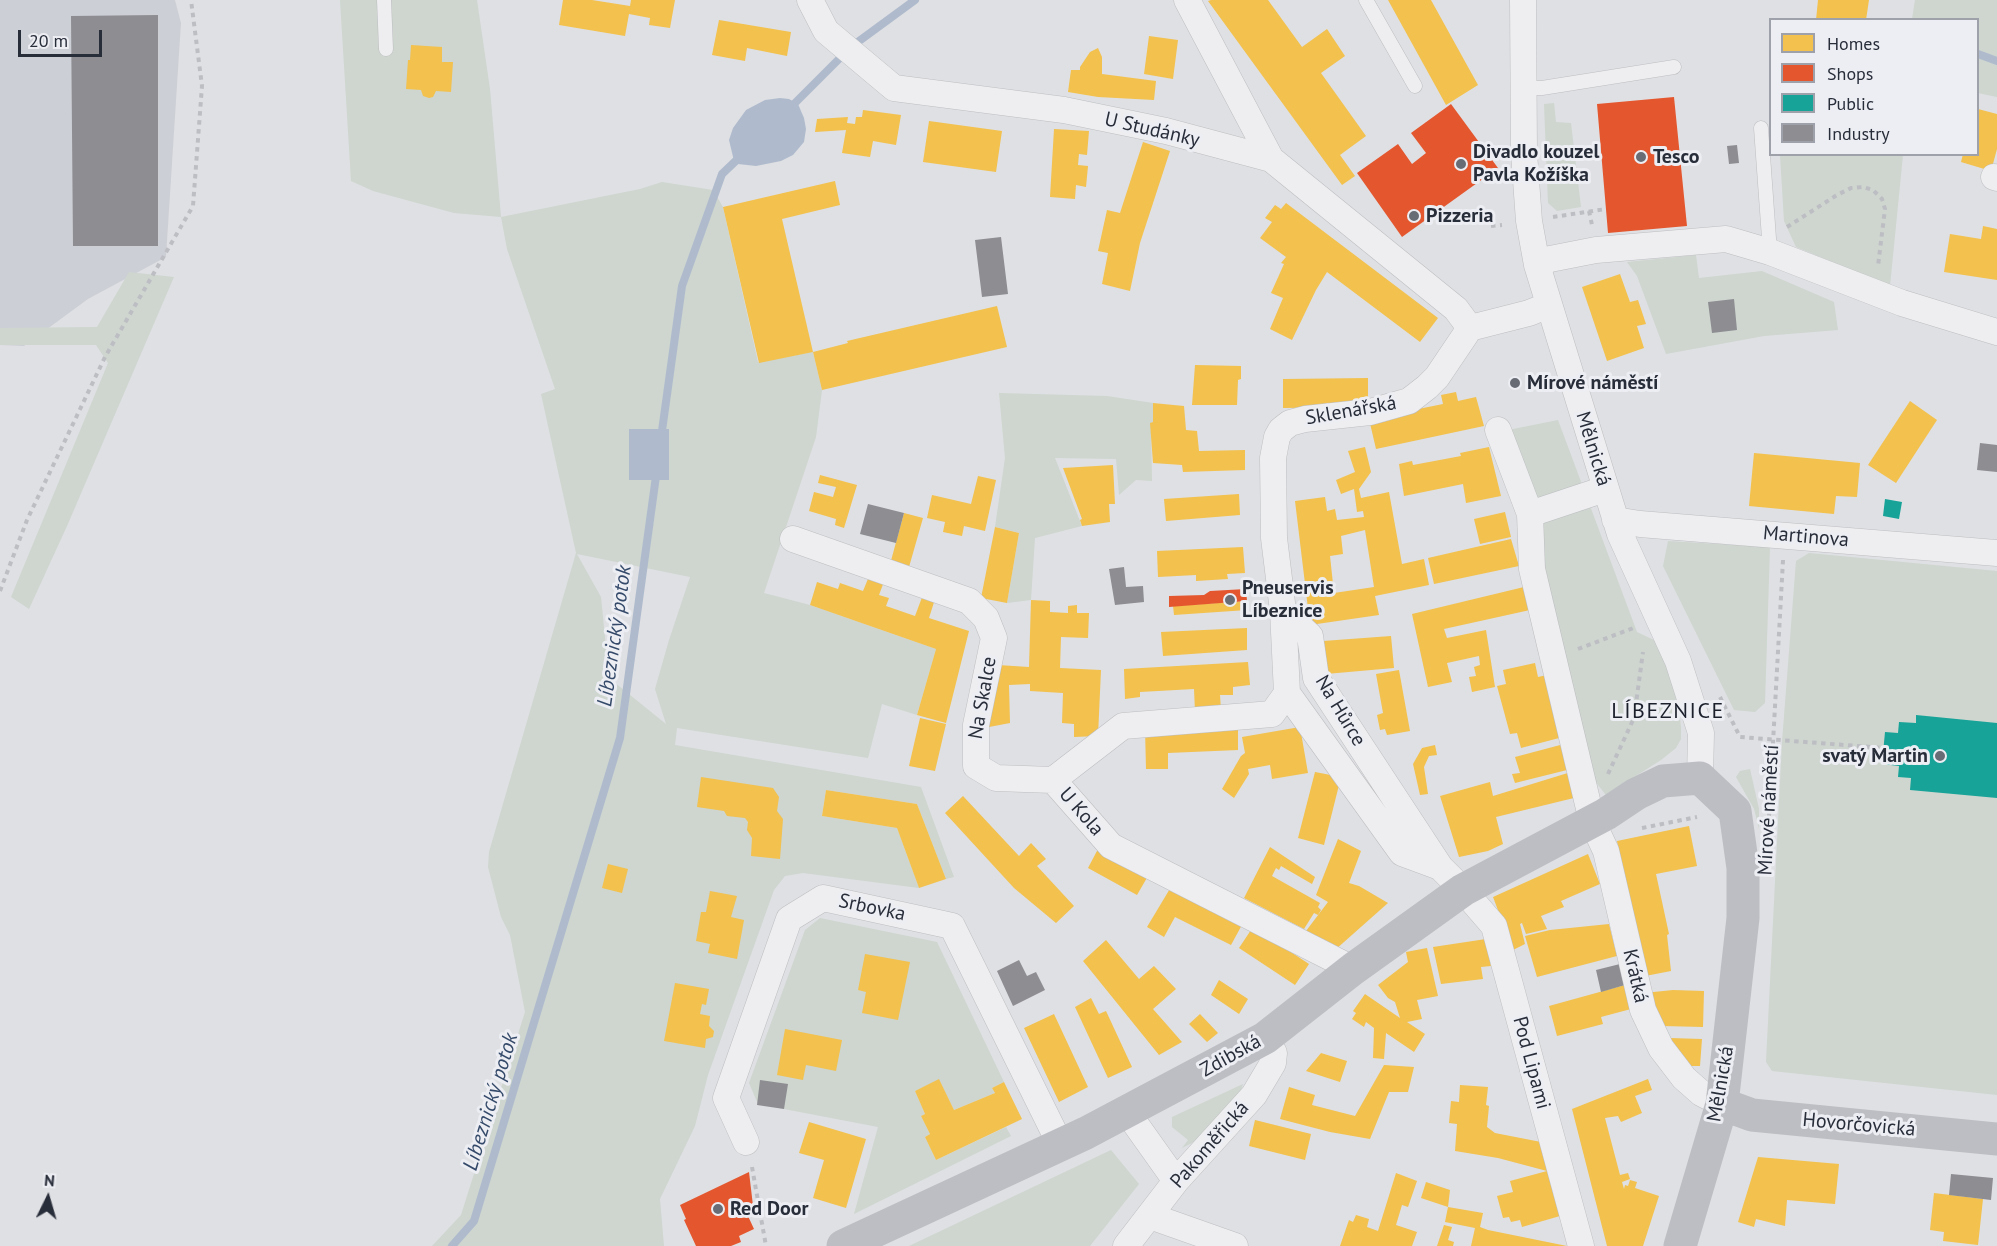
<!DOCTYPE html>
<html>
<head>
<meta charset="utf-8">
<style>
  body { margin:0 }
  #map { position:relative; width:1997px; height:1246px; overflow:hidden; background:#dfe0e3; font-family:"PT Sans",sans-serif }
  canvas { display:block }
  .legend { position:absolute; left:1769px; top:18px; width:210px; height:138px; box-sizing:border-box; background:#eceef3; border:2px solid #9ea1a9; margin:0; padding:8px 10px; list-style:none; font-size:18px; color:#282d3a }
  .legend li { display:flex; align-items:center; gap:12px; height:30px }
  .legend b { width:30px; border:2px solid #9ea1a9 }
  .north { position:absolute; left:18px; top:1168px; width:60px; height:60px; -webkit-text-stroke:4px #eceef3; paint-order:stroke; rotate:5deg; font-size:16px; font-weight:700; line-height:24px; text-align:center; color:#282d3a }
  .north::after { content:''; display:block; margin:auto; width:21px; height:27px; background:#282d3a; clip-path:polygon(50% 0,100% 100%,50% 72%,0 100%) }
  .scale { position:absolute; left:18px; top:30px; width:84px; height:27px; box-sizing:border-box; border:3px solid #282d3a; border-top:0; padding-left:8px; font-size:18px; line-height:21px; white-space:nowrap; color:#282d3a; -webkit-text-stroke:4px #eceef3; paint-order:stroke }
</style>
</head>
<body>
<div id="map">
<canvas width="1997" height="1246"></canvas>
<ul class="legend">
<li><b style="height:16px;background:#f2c14e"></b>Homes</li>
<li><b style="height:16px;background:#e4572e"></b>Shops</li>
<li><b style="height:16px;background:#17a398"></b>Public</li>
<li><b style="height:16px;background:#8d8d92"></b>Industry</li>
</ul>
<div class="north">N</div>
<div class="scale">20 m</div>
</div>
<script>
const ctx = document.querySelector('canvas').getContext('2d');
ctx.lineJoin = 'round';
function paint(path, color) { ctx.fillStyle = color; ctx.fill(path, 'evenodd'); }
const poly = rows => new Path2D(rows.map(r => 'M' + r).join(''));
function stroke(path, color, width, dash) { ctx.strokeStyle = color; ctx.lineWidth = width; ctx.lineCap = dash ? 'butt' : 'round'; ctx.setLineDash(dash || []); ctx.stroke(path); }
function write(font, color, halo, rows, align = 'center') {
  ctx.font = font + ' "PT Sans",sans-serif'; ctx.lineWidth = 6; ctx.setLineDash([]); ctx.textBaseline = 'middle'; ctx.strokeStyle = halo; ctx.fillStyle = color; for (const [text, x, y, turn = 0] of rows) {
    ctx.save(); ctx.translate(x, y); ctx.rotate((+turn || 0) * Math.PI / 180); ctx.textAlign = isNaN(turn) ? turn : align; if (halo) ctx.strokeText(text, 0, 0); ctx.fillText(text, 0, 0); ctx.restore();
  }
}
const built = poly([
  [0,0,175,0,181,23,166,257,88,299,24,346,0,345]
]);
const green = poly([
  [340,0,477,0,490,89,501,217,640,189,662,182,713,190,723,207,758,362,813,352,822,390,816,437,764,593,810,605,936,649,917,715,882,704,868,758,677,728,675,745,921,787,954,877,946,879,917,804,826,790,822,816,897,828,919,888,803,873,785,876,774,890,708,1075,695,1126,660,1199,664,1246,432,1246,461,1215,525,1012,510,935,501,917,488,867,489,852,576,553,541,394,555,389,507,249,501,217,454,213,373,191,351,181],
  [577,554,690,577,669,640,655,689,666,724,609,678,601,597],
  [1915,0,1997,0,1997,97,1978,93,1978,20,1912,19],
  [1554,103,1556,122,1571,123,1581,207,1557,211,1548,203,1546,155,1544,104],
  [1780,155,1903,155,1890,286,1796,247,1784,221],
  [1696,255,1699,278,1762,271,1834,302,1838,330,1764,336,1666,354,1637,276,1627,262],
  [129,272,174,277,67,526,29,609,11,597,108,363,96,345,0,345,0,328,97,327],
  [999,393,1107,396,1153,403,1153,422,1151,423,1152,481,1136,480,1119,495,1116,459,1055,458,1082,526,1035,538,1031,600,1007,603,1019,533,995,527,1005,458],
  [1558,420,1637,632,1658,642,1677,689,1681,728,1681,739,1676,748,1661,760,1606,795,1594,780,1503,431],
  [1668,541,1770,547,1765,703,1755,712,1734,710,1663,566],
  [1809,553,1997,571,1997,1095,1772,1071,1766,1062,1782,742,1796,561],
  [1750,769,1759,809,1759,829,1754,809,1736,777,1740,771],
  [820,918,937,942,1004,1082,992,1088,995,1093,954,1110,939,1080,915,1091,925,1114,921,1116,930,1134,925,1137,936,1160,1006,1127,1011,1136,854,1214,878,1127,758,1104,749,1083,805,930],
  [1243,1084,1240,1093,1200,1139,1182,1148,1188,1140,1172,1127,1172,1117],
  [1111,1150,1139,1184,1090,1246,909,1246]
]);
const water = poly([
  [780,98,789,99,798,104,804,118,806,129,804,142,793,155,781,161,756,166,738,164,734,161,729,140,733,128,746,110,765,100],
  [629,429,669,429,669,480,629,480]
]);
const homes = poly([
  [563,0,592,0,630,6,631,0,675,0,670,28,649,25,650,18,629,14,625,36,559,25],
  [1211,0,1268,0,1302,47,1327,29,1345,56,1321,73,1366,136,1340,155,1355,176,1342,185,1208,1],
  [1388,0,1431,0,1478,85,1446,105],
  [1818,0,1869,0,1866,20,1816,20],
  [719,20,791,32,787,56,747,48,745,61,712,55],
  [1149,36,1178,40,1173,79,1144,74],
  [411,45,442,47,442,62,453,62,451,92,436,91,433,97,429,98,423,96,421,90,406,89,408,60,410,60],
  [1098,48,1102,57,1102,74,1156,81,1154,100,1098,97,1068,92,1071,70,1080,70,1080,67,1090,52],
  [1978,109,1997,114,1997,149,1991,171,1961,162,1963,154,1978,154],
  [863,110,901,115,896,145,873,141,870,157,842,153,846,130,815,132,817,119,848,117,847,123,855,124,856,117,862,117],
  [929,121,1002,131,996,172,923,162],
  [1054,129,1089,131,1087,155,1079,154,1078,165,1088,166,1086,187,1076,185,1075,199,1050,197],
  [1143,142,1170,151,1140,243,1130,291,1102,284,1108,253,1098,251,1107,210,1120,213],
  [835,181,840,205,782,219,813,352,759,363,723,207],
  [1286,203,1438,318,1420,342,1327,272,1316,290,1292,340,1270,329,1283,298,1271,293,1284,264,1281,263,1286,257,1260,238,1272,222,1265,218,1275,205,1281,209],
  [1983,226,1997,229,1997,280,1944,272,1950,234,1981,239],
  [1620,274,1630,302,1638,300,1646,324,1637,326,1644,348,1607,361,1582,287],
  [997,306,1007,347,822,390,813,352,848,343,847,341],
  [1195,365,1241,366,1241,379,1238,380,1237,405,1192,405],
  [1368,378,1368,407,1283,408,1283,379],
  [1456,392,1458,401,1476,397,1484,426,1376,449,1369,419,1443,404,1441,395],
  [1910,401,1937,420,1896,483,1868,465],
  [1153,403,1184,406,1186,430,1197,431,1199,451,1245,450,1245,470,1183,472,1182,465,1153,463,1150,423,1153,422],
  [1365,447,1371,472,1359,489,1361,498,1389,492,1402,564,1424,559,1429,585,1375,596,1379,615,1310,625,1295,501,1325,497,1327,511,1335,509,1337,520,1364,517,1363,511,1357,512,1354,489,1341,494,1336,480,1355,472,1348,451],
  [1365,530,1374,587,1334,593,1330,556,1343,554,1341,536],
  [1489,447,1501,496,1466,503,1463,484,1404,496,1399,464,1412,461,1413,465,1461,456,1460,453],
  [1754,453,1860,463,1857,497,1836,496,1834,514,1749,506],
  [1113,465,1115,504,1109,504,1110,522,1082,526,1080,520,1082,519,1063,468],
  [820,475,857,485,844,528,835,525,836,519,809,511,814,492,833,497,836,487,818,483],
  [978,476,996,480,985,531,964,526,962,536,943,532,945,522,927,518,932,495,971,504],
  [1239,494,1240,515,1166,521,1164,499],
  [1505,512,1511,537,1480,544,1474,519],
  [904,513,923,518,907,574,889,568],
  [995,527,1019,533,1007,603,981,598],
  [1511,539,1519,566,1434,584,1428,558],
  [1243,547,1245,573,1227,574,1228,579,1196,581,1196,575,1158,577,1157,551],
  [870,574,885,579,879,595,889,598,886,606,915,616,924,592,936,596,929,618,969,631,946,723,917,715,936,649,810,605,817,582,838,589,840,583,863,591],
  [1524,587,1530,610,1444,629,1447,638,1486,630,1495,687,1472,692,1469,677,1476,676,1474,667,1480,665,1479,656,1447,663,1452,682,1428,687,1412,614],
  [1031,600,1050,601,1050,612,1068,613,1068,606,1077,605,1077,613,1089,613,1088,638,1061,637,1060,668,1101,670,1098,736,1074,737,1074,724,1062,723,1063,693,1030,691,1030,684,1009,685,1010,723,989,727,998,665,1029,667],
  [1247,601,1247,610,1174,615,1173,606],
  [1247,628,1247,650,1163,656,1161,632],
  [1391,636,1394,668,1326,674,1323,641],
  [1248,662,1250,685,1233,687,1233,695,1220,695,1221,710,1195,712,1194,689,1140,692,1140,697,1125,699,1124,669],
  [1535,663,1538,677,1547,675,1563,737,1521,748,1517,733,1510,734,1497,686,1506,684,1503,670],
  [1399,670,1410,731,1387,735,1385,729,1380,730,1377,715,1383,713,1376,674],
  [920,718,946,724,935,771,909,766],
  [1238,725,1238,750,1168,753,1168,769,1146,769,1145,728],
  [1300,727,1308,773,1272,779,1270,765,1248,769,1249,774,1234,798,1222,789,1241,756,1245,753,1242,737],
  [1564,744,1571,769,1515,783,1512,774,1520,773,1515,757],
  [1435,745,1437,755,1429,756,1424,767,1428,794,1420,795,1413,764,1422,748],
  [1315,772,1341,777,1324,845,1298,838],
  [1571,772,1578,797,1496,817,1503,844,1488,851,1459,857,1440,796,1490,782,1493,796],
  [701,777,773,788,779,797,777,811,783,819,780,859,751,856,752,838,747,830,748,822,745,818,727,816,724,811,697,807],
  [826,790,917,804,946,879,919,888,897,828,822,816],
  [963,796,1019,856,1031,843,1046,859,1037,866,1074,906,1056,923,1014,888,945,813],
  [1689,826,1697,866,1656,874,1669,934,1667,935,1671,971,1640,977,1636,941,1617,841],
  [1338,839,1361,851,1349,883,1359,886,1388,903,1335,950,1306,931,1328,902,1316,895],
  [1270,847,1315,877,1312,884,1281,866,1279,870,1276,868,1272,876,1320,903,1318,907,1321,910,1318,915,1314,913,1304,929,1244,898],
  [1098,849,1148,876,1137,895,1088,868],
  [1588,854,1600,884,1561,901,1564,907,1541,916,1547,929,1526,934,1522,923,1520,924,1525,944,1513,950,1493,897],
  [608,864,628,869,622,893,602,888],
  [1171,887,1243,923,1231,945,1175,917,1164,937,1147,927],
  [710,891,737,896,731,917,744,920,737,959,708,953,710,944,696,941,701,912,706,912],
  [1609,924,1617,956,1537,977,1525,936,1550,930],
  [1253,927,1309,964,1295,985,1239,948],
  [1486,939,1491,966,1481,967,1483,979,1441,984,1433,947],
  [1106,940,1139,979,1154,966,1176,989,1153,1009,1182,1042,1159,1055,1083,961],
  [1427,948,1438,996,1417,1000,1422,1019,1407,1022,1425,1034,1414,1052,1386,1033,1384,1059,1373,1058,1374,1028,1366,1022,1364,1027,1352,1019,1356,1013,1353,1011,1365,994,1400,1018,1395,1002,1388,998,1378,985,1408,962,1406,952],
  [865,954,910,962,898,1020,862,1013,866,992,858,990],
  [1219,980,1248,999,1239,1014,1211,995],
  [675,983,709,989,706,1005,702,1004,700,1014,710,1016,709,1026,714,1031,713,1037,706,1039,705,1048,664,1041],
  [1625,985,1631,1009,1601,1017,1603,1024,1557,1036,1549,1006],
  [1673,990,1704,991,1703,1027,1662,1026,1644,993],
  [1091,998,1099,1014,1106,1011,1132,1067,1108,1078,1075,1007],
  [1054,1014,1088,1087,1059,1102,1024,1028],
  [1200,1014,1218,1033,1207,1042,1189,1024],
  [785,1029,842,1040,836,1071,806,1065,803,1080,777,1075],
  [1670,1038,1702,1039,1700,1066,1684,1066],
  [1321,1053,1347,1061,1340,1082,1306,1071],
  [1384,1065,1414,1067,1408,1092,1389,1092,1370,1139,1330,1132,1280,1119,1289,1087,1315,1095,1312,1105,1355,1116],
  [939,1079,954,1110,995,1093,992,1088,1004,1082,1022,1119,936,1160,925,1137,930,1134,921,1116,925,1114,915,1091],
  [1648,1079,1652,1090,1635,1096,1642,1113,1621,1122,1618,1116,1605,1118,1620,1175,1628,1173,1630,1179,1622,1182,1624,1189,1625,1185,1628,1186,1630,1180,1637,1182,1635,1188,1659,1196,1643,1246,1607,1246,1572,1109],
  [1460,1085,1488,1087,1486,1105,1489,1106,1487,1127,1495,1133,1541,1142,1547,1171,1498,1158,1455,1151,1457,1124,1449,1123,1451,1101,1459,1102],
  [1255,1120,1311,1134,1305,1160,1249,1146],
  [809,1122,866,1139,846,1208,813,1198,824,1160,799,1153],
  [1758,1157,1839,1164,1835,1204,1787,1200,1785,1226,1756,1219,1754,1227,1738,1222],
  [1547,1171,1560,1216,1522,1227,1520,1220,1511,1222,1509,1217,1503,1218,1497,1196,1513,1192,1510,1181],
  [1396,1173,1417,1181,1408,1207,1402,1205,1396,1225,1417,1232,1412,1246,1340,1246,1349,1220,1353,1222,1356,1215,1369,1219,1367,1227,1378,1231],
  [1426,1182,1450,1190,1448,1207,1421,1198],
  [1934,1193,1983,1199,1978,1245,1943,1241,1944,1232,1930,1230],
  [1448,1207,1483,1213,1480,1227,1488,1230,1567,1246,1471,1246,1475,1228,1445,1222],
  [1444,1225,1452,1227,1448,1240,1454,1242,1453,1246,1437,1246]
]);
const shops = poly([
  [1674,97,1687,226,1608,233,1597,104],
  [1451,104,1498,168,1402,237,1357,173,1398,144,1412,164,1426,153,1411,133],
  [1246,589,1247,601,1169,607,1169,596,1204,595,1210,591],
  [749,1172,754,1214,748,1216,754,1229,739,1236,741,1242,731,1246,696,1246,684,1220,686,1219,680,1205]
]);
const public = poly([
  [1885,499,1902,502,1899,519,1883,516],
  [1916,715,1997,723,1997,798,1910,790,1911,778,1898,777,1899,766,1882,764,1885,732,1898,733,1899,722,1916,723]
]);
const industry = poly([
  [158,15,158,246,73,246,71,16],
  [1737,145,1739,163,1729,164,1727,146],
  [1001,237,1008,294,982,297,975,240],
  [1734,299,1737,330,1712,333,1708,302],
  [1980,443,1997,445,1997,472,1977,470],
  [868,504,904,513,896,543,860,534],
  [1124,567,1126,587,1143,586,1144,602,1115,605,1109,569],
  [1019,960,1027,976,1036,972,1045,990,1013,1006,997,971],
  [1620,964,1625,985,1601,992,1596,970],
  [760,1080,788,1084,784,1109,757,1105],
  [1951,1174,1993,1178,1991,1200,1949,1195]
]);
const stream = poly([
  [855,44,915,0],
  [1978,54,1997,61],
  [789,109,839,59],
  [661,438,682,286,722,174,743,154],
  [452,1246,474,1221,620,738,657,469]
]);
const path = poly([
  [1589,211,1592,225],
  [1553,217,1606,209],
  [1491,226,1502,225],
  [1787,227,1837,195,1851,188,1863,187,1873,190,1882,199,1885,209,1878,266],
  [0,591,27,520,105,357,193,206,202,86,191,0],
  [1578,649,1636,627],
  [1720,697,1740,737,1884,748],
  [1608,774,1634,718,1643,652],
  [1769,816,1783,560],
  [1642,828,1697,817],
  [752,1167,766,1246]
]);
const lane = poly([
  [384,0,386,49],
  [1366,0,1415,86],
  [1523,88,1542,88,1674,67],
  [1761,128,1770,252]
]);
const street = poly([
  [810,0,826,31,894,88,1064,110,1166,131,1271,159,1456,309,1470,328],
  [1187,0,1271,159],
  [1523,0,1524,153,1529,221,1537,265,1620,534,1678,661,1701,733,1700,778],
  [1994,177,1997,178],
  [1537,265,1550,259,1596,250,1726,239,1770,252,1902,303,1997,332],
  [1470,328,1437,377,1427,387,1409,401,1370,412,1305,419,1290,423,1281,430,1277,437,1273,458,1274,538,1283,611,1310,636,1316,678,1440,867,1463,890,1494,926,1581,1246],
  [1470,328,1529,313,1549,305],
  [1498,430,1530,514,1532,569,1592,821,1606,851,1643,1010,1661,1048,1684,1078,1701,1093,1722,1104],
  [1530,514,1605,489],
  [1615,520,1640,524,1997,553],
  [793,539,969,601,986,618,994,638,976,725,976,766,996,778,1053,780],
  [1287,693,1402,853,1440,867],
  [1053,780,1111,846,1353,969],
  [1053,780,1123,726,1272,714,1287,693,1283,611],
  [1127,1112,1176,1181],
  [746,1142,726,1098,789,919,823,898,952,926,1061,1146],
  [1150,1216,1235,1246],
  [1126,1246,1176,1181,1254,1095,1273,1063,1274,1053,1265,1038]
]);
const secondary = poly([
  [1722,1104,1752,1115,1997,1139],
  [843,1246,1086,1133,1265,1038,1353,969,1463,890,1606,814,1636,794,1663,781,1700,778,1735,811,1743,868,1743,918,1722,1104,1680,1246]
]);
const markers = [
  [1641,157,6,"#686c75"],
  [1461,164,6,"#686c75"],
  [1414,216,6,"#686c75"],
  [1515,383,6,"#686c75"],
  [1230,600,6,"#686c75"],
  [1940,756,6,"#686c75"],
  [718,1209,6,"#686c75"]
];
const streetNames = [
  ["U Studánky",1152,130,13],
  ["Sklenářská",1351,411,-10],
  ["Mělnická",1593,449,73],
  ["Martinova",1806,537,5],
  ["Na Skalce",983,698,-80],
  ["Na Hůrce",1340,711,59],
  ["Mírové náměstí",1769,810,-87],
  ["U Kola",1081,812,49],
  ["Srbovka",872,908,12],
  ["Krátká",1635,976,77],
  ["Zdibská",1231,1056,-29],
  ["Pod Lipami",1531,1063,75],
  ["Mělnická",1721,1084,-80],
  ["Hovorčovická",1859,1125,5],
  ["Pakoměřická",1210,1145,-49]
];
const poiNames = [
  ["Divadlo kouzel",1473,152],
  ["Pavla Kožíška",1473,175],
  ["Tesco",1653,157],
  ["Pizzeria",1426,216],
  ["Mírové náměstí",1527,383],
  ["Pneuservis",1242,588],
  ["Líbeznice",1242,611],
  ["svatý Martin",1928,756,"right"],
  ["Red Door",730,1209]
];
const waterNames = [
  ["Líbeznický potok",615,636,-82],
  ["Líbeznický potok",491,1102,-73]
];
const quarterNames = [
  ["LÍBEZNICE",1668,712]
];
paint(built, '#cdcfd6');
paint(green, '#ced6cf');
paint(water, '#afbbcd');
paint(homes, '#f2c14e');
paint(shops, '#e4572e');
paint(public, '#17a398');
paint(industry, '#8d8d92');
stroke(stream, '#afbbcd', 8);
stroke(lane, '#bdbec1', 15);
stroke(street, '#bdbec1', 27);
stroke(path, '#bdbec3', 4, [4.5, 4.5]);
stroke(lane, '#eeeef0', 14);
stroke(street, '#eeeef0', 26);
stroke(secondary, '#bdbec3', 33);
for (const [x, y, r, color] of markers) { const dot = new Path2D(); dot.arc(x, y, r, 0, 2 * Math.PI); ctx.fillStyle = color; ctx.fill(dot); stroke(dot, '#eceef3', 2); }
write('20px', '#282d3a', '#eceef3', streetNames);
write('bold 20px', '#282d3a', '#eceef3', poiNames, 'left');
write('italic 21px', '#354a6a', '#eceef3', waterNames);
ctx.letterSpacing = '1.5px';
write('22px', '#1a1f2b', '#eceef3', quarterNames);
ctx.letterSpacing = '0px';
</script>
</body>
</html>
